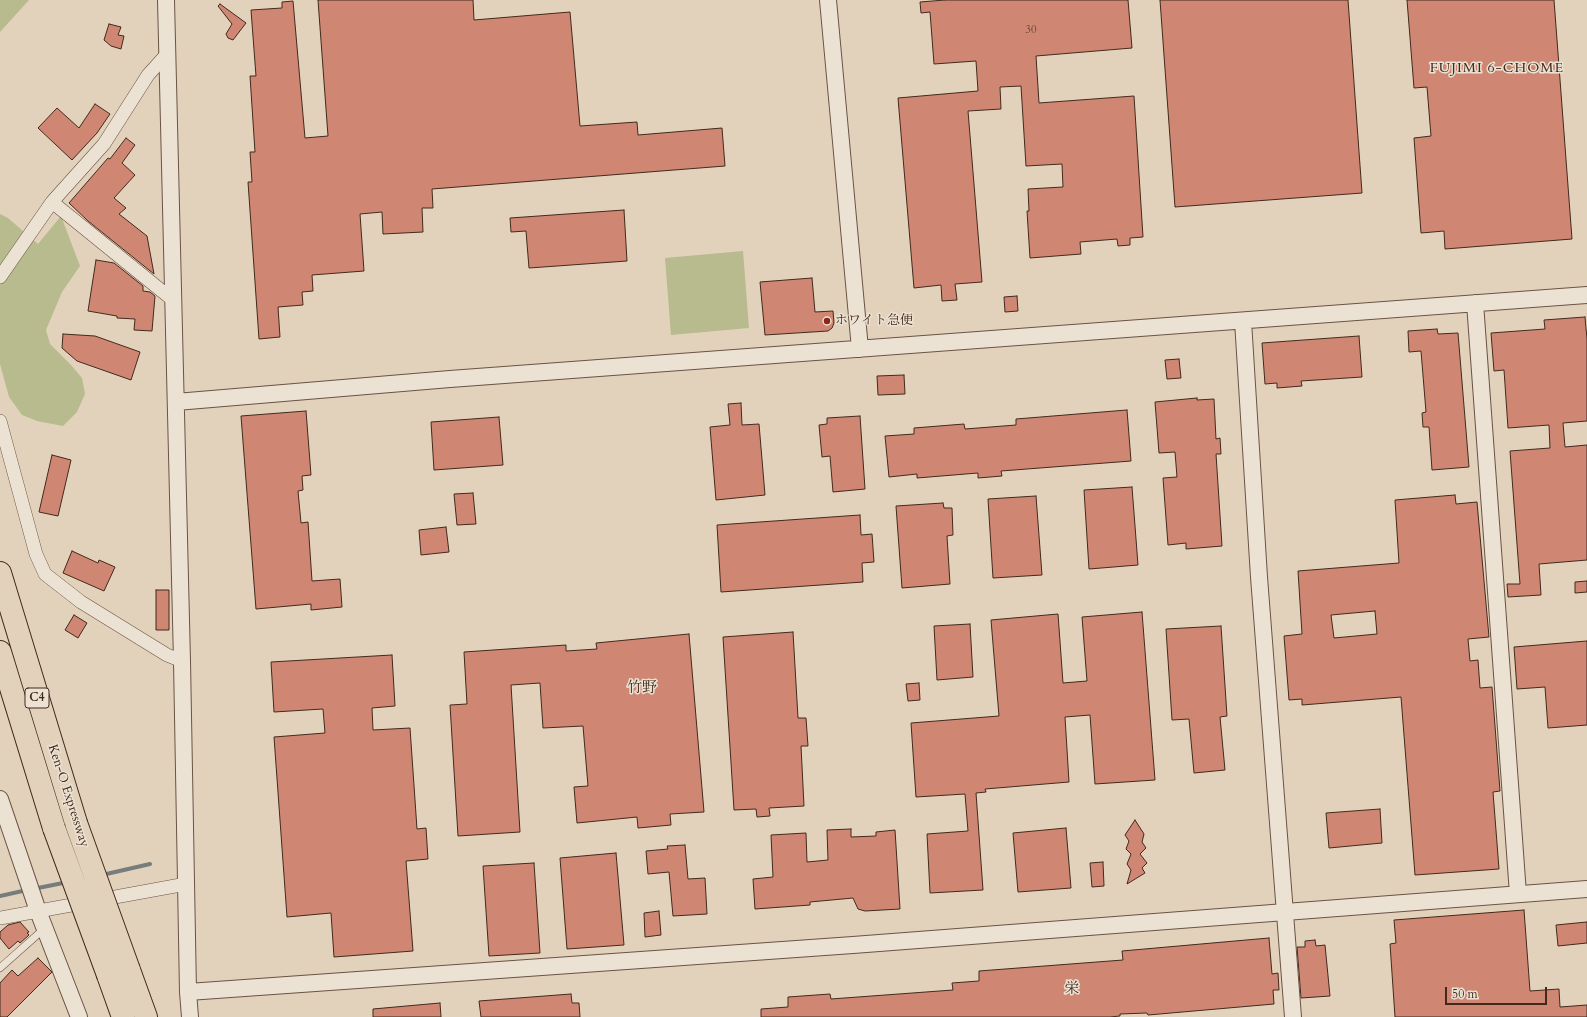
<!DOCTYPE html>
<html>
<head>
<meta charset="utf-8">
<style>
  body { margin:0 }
  #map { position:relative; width:1587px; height:1017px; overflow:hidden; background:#e2d2bb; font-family:Cardo,serif }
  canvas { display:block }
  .scale { position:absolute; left:1445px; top:987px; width:102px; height:18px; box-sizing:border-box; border:2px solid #42291c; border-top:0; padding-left:5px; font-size:12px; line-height:14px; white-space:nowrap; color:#42291c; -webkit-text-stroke:3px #ece2d3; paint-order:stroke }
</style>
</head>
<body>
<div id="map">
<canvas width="1587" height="1017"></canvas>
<div class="scale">50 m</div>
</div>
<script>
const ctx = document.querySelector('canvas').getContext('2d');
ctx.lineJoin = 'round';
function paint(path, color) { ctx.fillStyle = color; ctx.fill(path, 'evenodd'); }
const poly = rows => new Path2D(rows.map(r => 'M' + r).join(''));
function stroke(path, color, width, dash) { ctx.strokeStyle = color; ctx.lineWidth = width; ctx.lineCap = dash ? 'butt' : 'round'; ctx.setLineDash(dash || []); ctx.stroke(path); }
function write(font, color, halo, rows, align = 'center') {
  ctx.font = font + ' Cardo,"Noto Serif JP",serif'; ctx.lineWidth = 3; ctx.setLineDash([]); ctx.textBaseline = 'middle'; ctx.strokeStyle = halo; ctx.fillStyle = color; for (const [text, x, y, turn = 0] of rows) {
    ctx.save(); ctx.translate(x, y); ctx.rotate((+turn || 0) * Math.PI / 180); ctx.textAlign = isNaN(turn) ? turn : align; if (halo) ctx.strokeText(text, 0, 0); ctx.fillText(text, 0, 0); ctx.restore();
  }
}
const green = poly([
  [0,0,29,0,0,32],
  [0,214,8,218,38,244,61,216,80,266,62,292,46,330,50,344,71,365,82,378,85,394,77,412,63,426,37,421,22,415,9,397,0,364],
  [743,251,749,328,671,335,665,258]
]);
const stream = poly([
  [102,875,150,864],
  [33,889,68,882],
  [0,896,27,890]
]);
const building = poly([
  [318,0,473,0,474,20,570,12,580,126,637,122,638,135,722,128,725,166,432,189,433,208,422,208,423,232,383,234,382,212,360,214,364,271,312,275,313,291,302,292,303,305,278,307,280,337,259,339,248,182,252,182,250,152,255,152,250,76,256,76,251,10,282,8,282,2,293,1,305,138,328,136,318,0],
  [945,0,1128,0,1132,48,1036,56,1039,103,1134,96,1143,237,1130,238,1130,245,1118,246,1117,239,1080,242,1081,254,1030,258,1027,211,1029,211,1028,189,1063,187,1062,164,1026,166,1021,86,1000,87,1001,109,968,111,982,282,955,284,957,300,942,301,941,285,914,288,898,98,978,91,976,61,934,64,930,12,921,13,920,2,945,0],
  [1160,0,1348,0,1362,193,1175,207,1160,0],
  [1407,0,1554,0,1572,239,1445,249,1444,231,1421,233,1414,138,1431,136,1427,87,1414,88,1407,0],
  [220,4,246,23,233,40,228,38,226,34,232,24,218,6,220,4],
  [109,24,121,27,118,35,124,36,121,49,111,46,104,40,109,24],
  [95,104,110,114,97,133,72,160,38,128,57,108,79,128,95,104],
  [126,138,135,145,122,163,135,175,114,198,126,208,119,214,147,236,154,274,88,221,69,203,108,158,110,159,126,138],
  [624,210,627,261,529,268,526,231,511,232,510,218,624,210],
  [96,260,114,263,143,286,143,291,150,292,155,296,152,331,134,330,135,319,117,318,117,316,88,311,96,260],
  [812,278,815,312,833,311,834,323,832,328,828,331,765,335,760,282,812,278],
  [1017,296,1018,311,1005,312,1004,297,1017,296],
  [1585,317,1587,339,1587,421,1563,423,1565,447,1587,445,1587,560,1539,564,1541,595,1508,597,1507,584,1520,584,1510,451,1550,448,1549,425,1508,428,1504,370,1494,371,1491,333,1545,329,1544,320,1585,317],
  [1437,329,1438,334,1458,333,1469,467,1432,470,1429,427,1423,427,1422,413,1426,412,1421,351,1409,352,1408,331,1437,329],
  [63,334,95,336,140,352,131,380,77,361,62,348,63,334],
  [1359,336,1362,377,1301,381,1302,386,1277,388,1277,383,1265,384,1262,343,1359,336],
  [1179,359,1181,378,1167,379,1165,360,1179,359],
  [904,375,905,394,878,395,877,376,904,375],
  [1197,398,1197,400,1214,399,1216,439,1220,438,1221,454,1216,454,1222,546,1186,549,1186,543,1168,545,1163,478,1177,477,1175,452,1159,453,1155,402,1197,398],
  [741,403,742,425,759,424,765,495,716,500,710,427,730,425,728,404,741,403],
  [1127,410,1131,461,1001,471,1002,476,978,478,978,473,917,478,917,474,889,477,885,436,914,434,914,428,964,424,965,429,1016,425,1016,419,1127,410],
  [306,411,311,475,302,476,303,490,298,491,301,523,308,522,312,581,340,579,342,607,311,610,311,604,256,609,241,416,306,411],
  [860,416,865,489,833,492,830,456,822,457,819,425,827,424,827,418,860,416],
  [499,417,503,465,434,470,431,422,499,417],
  [52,455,71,460,58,516,39,512,52,455],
  [1132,487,1138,565,1089,569,1084,490,1132,487],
  [473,493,476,524,457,525,454,494,473,493],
  [1455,495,1456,504,1477,502,1489,637,1468,639,1470,661,1478,660,1480,688,1492,687,1500,791,1493,792,1499,869,1415,875,1401,697,1302,705,1302,699,1289,700,1284,636,1302,634,1298,571,1399,563,1395,500,1455,495],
  [1375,611,1377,634,1334,638,1331,615,1375,611],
  [1036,496,1042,575,993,578,988,499,1036,496],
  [943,503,944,508,952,508,953,535,947,536,950,584,902,588,896,506,943,503],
  [860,515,861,535,872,534,874,562,862,563,863,582,721,592,717,525,860,515],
  [446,527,449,552,421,555,419,530,446,527],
  [72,551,98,563,99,560,115,567,104,591,63,573,72,551],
  [1587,581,1587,592,1575,593,1575,582,1587,581],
  [156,590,169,590,169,630,156,630,156,590],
  [1142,612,1155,780,1095,784,1090,715,1065,717,1069,782,985,789,986,792,976,793,983,890,930,893,927,834,968,831,965,794,916,797,911,723,999,716,991,620,1058,614,1063,683,1087,681,1082,617,1142,612],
  [74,615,87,623,78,638,65,630,74,615],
  [970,624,973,677,937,680,934,626,970,624],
  [1221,626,1227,716,1220,717,1225,770,1194,773,1189,719,1172,720,1166,629,1221,626],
  [793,632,798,718,806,718,808,746,801,746,804,806,769,808,770,816,757,817,756,809,734,810,723,637,793,632],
  [689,634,704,812,670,814,671,825,638,828,637,817,577,823,574,787,588,786,583,726,543,728,540,683,511,685,520,832,458,836,450,705,467,704,464,652,566,645,566,651,597,649,596,643,689,634],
  [1587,641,1587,725,1548,728,1545,687,1517,689,1514,647,1587,641],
  [392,655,395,706,372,708,373,730,410,728,417,829,426,828,428,859,406,861,413,951,334,957,331,913,287,917,274,737,325,733,323,709,274,712,271,662,392,655],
  [919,683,920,700,908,701,906,684,919,683],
  [1380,809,1382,843,1329,848,1326,813,1380,809],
  [1135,820,1144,834,1142,842,1146,848,1140,854,1147,863,1142,868,1145,873,1127,884,1131,870,1127,864,1131,854,1126,849,1129,841,1125,835,1135,820],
  [1066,828,1071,888,1018,892,1013,833,1066,828],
  [851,829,851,837,876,836,876,832,895,830,900,909,865,911,858,909,853,898,810,902,810,905,755,909,753,879,773,877,771,835,806,833,807,862,828,860,827,830,851,829],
  [685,845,688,879,705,878,707,914,673,916,669,872,648,874,646,851,668,849,667,846,685,845],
  [616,853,624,945,567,949,560,858,616,853],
  [1103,862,1104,886,1092,887,1090,863,1103,862],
  [534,863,540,953,489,956,483,866,534,863],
  [1524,910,1530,991,1559,989,1560,1007,1587,1005,1587,1017,1395,1017,1390,944,1396,943,1394,920,1524,910],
  [659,911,661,935,645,937,644,913,659,911],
  [20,922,29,932,27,933,29,935,20,943,18,941,9,949,0,938,0,932,8,925,20,922],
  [1587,922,1587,943,1558,946,1556,925,1587,922],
  [1269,938,1272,974,1278,973,1279,990,1273,990,1274,1004,1148,1015,1147,1013,1120,1014,1120,1016,1110,1017,761,1017,761,1009,788,1007,788,997,830,994,831,999,953,990,952,983,979,981,979,971,1123,960,1122,951,1269,938],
  [1315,940,1316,946,1325,945,1330,996,1301,998,1297,947,1305,947,1305,941,1315,940],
  [38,958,52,972,7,1017,0,1017,0,983,12,970,18,976,38,958],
  [571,994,572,1003,579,1003,580,1017,481,1017,479,1001,571,994],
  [440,1003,441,1017,373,1017,373,1009,440,1003]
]);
const service = poly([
  [0,968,45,928]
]);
const minor = poly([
  [52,202,173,300],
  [0,277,52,202,104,144,148,75,167,54],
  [0,421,36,554,45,574,81,602,167,655,182,661],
  [0,918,186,884]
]);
const tertiary = poly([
  [166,0,182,661,188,992,853,945,1587,889],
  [828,0,860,349],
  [1475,303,1518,894],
  [1243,321,1259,577,1293,1017],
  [176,402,450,379,1587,295],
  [0,799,38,911,79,1017],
  [188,992,190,1017]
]);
const motorway = poly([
  [0,573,76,823],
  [0,652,54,828],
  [129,970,146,1017],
  [108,975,123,1017]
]);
const motorwayBridge = poly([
  [76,823,129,970],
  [54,828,108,975]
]);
const markers = [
  [827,321,4,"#8f2418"]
];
const numberNames = [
  ["30",1031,30]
];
const shields = [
  [37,698,24]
];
const shieldNames = [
  ["C4",37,698]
];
const poiNames = [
  ["ホワイト急便",835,321]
];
const streetNames = [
  ["Ken-O Expressway",68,796,72]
];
const neighbourhoodNames = [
  ["FUJIMI 6-CHOME",1497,69]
];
const quarterNames = [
  ["竹野",642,689],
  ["栄",1072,990]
];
paint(green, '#b7bb8e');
stroke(stream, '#777d7c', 4);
paint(building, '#cf8774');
stroke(building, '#42291c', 1);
stroke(service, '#6a5344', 8);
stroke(minor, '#6a5344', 14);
stroke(tertiary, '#6a5344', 18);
stroke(motorway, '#42291c', 24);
stroke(service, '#ece2d3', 7);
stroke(minor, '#ece2d3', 13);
stroke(tertiary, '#ece2d3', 16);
stroke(motorway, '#e2d2bb', 22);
stroke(motorwayBridge, '#42291c', 24, []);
stroke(motorwayBridge, '#e2d2bb', 22);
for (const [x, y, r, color] of markers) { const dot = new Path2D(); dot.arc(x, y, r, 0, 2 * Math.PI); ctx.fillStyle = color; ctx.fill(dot); stroke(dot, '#ece2d3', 1.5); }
write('11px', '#654032', null, numberNames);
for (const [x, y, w] of shields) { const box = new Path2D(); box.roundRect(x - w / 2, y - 10, w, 20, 3); ctx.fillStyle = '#ece2d3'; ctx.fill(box); stroke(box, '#42291c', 1); }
write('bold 12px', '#42291c', null, shieldNames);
write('13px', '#42291c', '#ece2d3', poiNames, 'left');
write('13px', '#42291c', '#ece2d3', streetNames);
ctx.letterSpacing = '1px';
write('14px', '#42291c', '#ece2d3', neighbourhoodNames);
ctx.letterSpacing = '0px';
write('15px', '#42291c', '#ece2d3', quarterNames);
</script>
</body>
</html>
